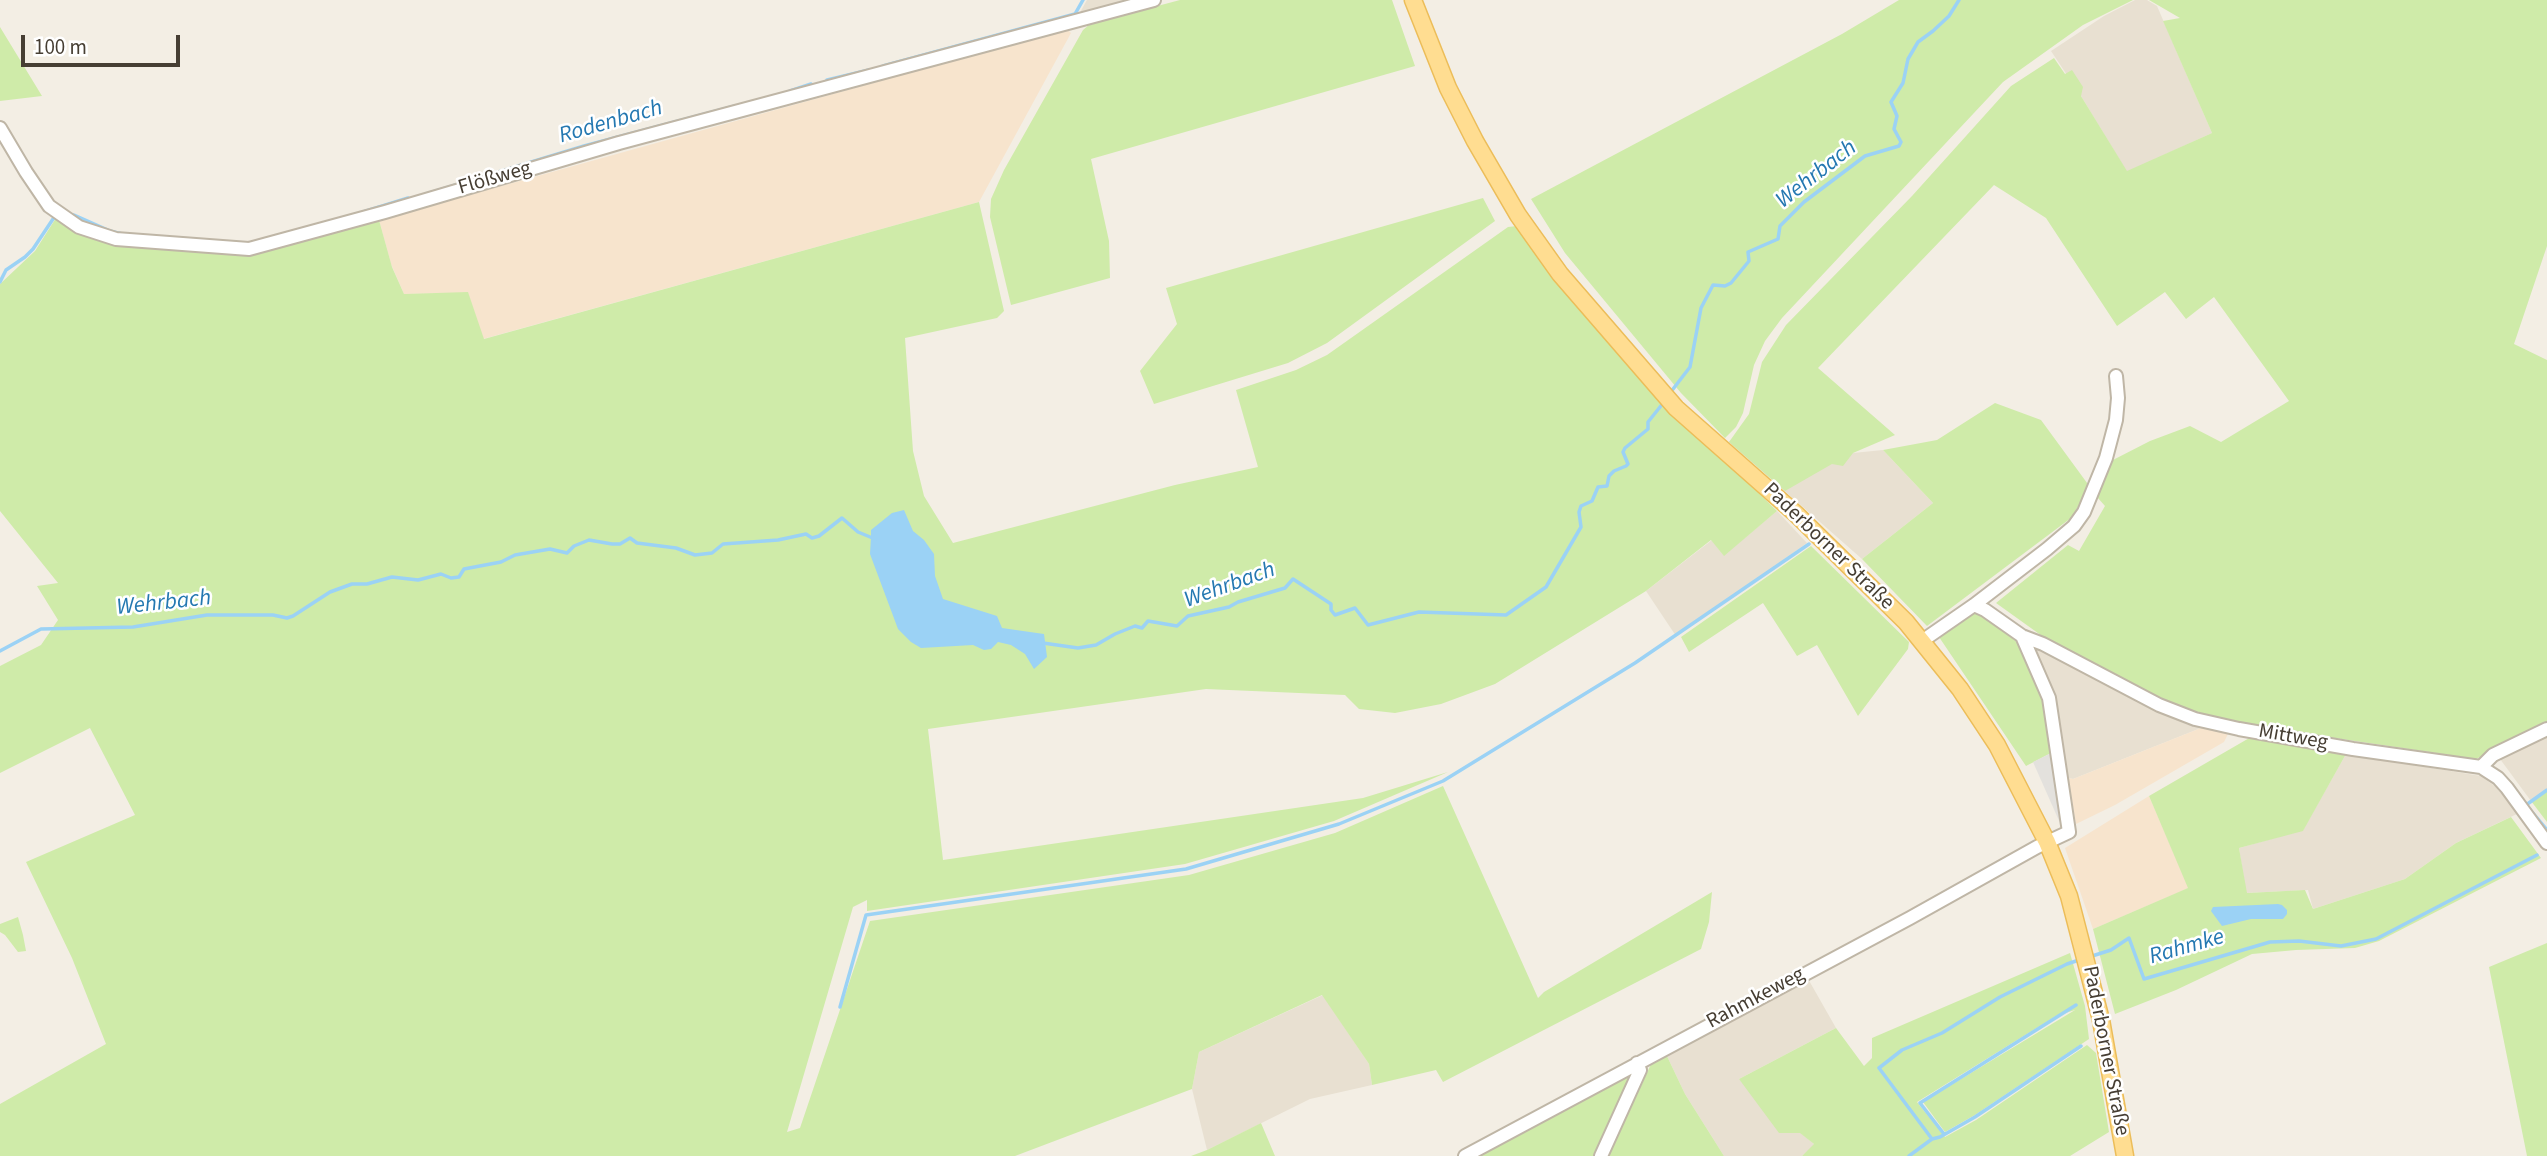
<!DOCTYPE html>
<html>
<head>
<meta charset="utf-8">
<style>
  body { margin:0 }
  #map { position:relative; width:2547px; height:1156px; overflow:hidden; background:#f3eee4; font-family:"Source Sans 3",sans-serif }
  canvas { display:block }
  .scale { position:absolute; left:21px; top:35px; width:159px; height:32px; box-sizing:border-box; border:4px solid #463e33; border-top:0; padding-left:9px; font-size:21px; line-height:24px; white-space:nowrap; color:#463e33; -webkit-text-stroke:5px #fff; paint-order:stroke }
</style>
</head>
<body>
<div id="map">
<canvas width="2547" height="1156"></canvas>
<div class="scale">100 m</div>
</div>
<script>
const ctx = document.querySelector('canvas').getContext('2d');
ctx.lineJoin = 'round';
function paint(path, color) { ctx.fillStyle = color; ctx.fill(path, 'evenodd'); }
const poly = rows => new Path2D(rows.map(r => 'M' + r).join(''));
function stroke(path, color, width, dash) { ctx.strokeStyle = color; ctx.lineWidth = width; ctx.lineCap = dash ? 'butt' : 'round'; ctx.setLineDash(dash || []); ctx.stroke(path); }
function write(font, color, halo, rows, align = 'center') {
  ctx.font = font + ' "Source Sans 3",sans-serif'; ctx.lineWidth = 5; ctx.setLineDash([]); ctx.textBaseline = 'middle'; ctx.strokeStyle = halo; ctx.fillStyle = color; for (const [text, x, y, turn = 0] of rows) {
    ctx.save(); ctx.translate(x, y); ctx.rotate((+turn || 0) * Math.PI / 180); ctx.textAlign = isNaN(turn) ? turn : align; if (halo) ctx.strokeText(text, 0, 0); ctx.fillText(text, 0, 0); ctx.restore();
  }
}
const residential = poly([
  [1087,0,1138,0,1078,16],
  [2135,0,2147,0,2157,6,2212,133,2127,172,2081,96,2051,51,2104,16],
  [1740,430,1853,453,1883,450,1933,503,1862,559,1729,442],
  [1777,511,1807,543,1676,636,1646,591,1712,540,1724,555],
  [2039,646,2186,724,2201,728,2073,779,2068,778,2065,772,2046,677,2036,650],
  [2547,734,2547,789,2531,801,2500,759],
  [2346,754,2481,776,2496,787,2519,813,2456,843,2405,879,2313,909,2308,890,2246,893,2239,848,2303,830],
  [1807,977,1836,1028,1739,1079,1815,1145,1802,1156,1724,1156,1685,1094,1666,1054],
  [1323,995,1369,1064,1372,1085,1310,1099,1207,1150,1192,1089,1199,1052]
]);
const commercial = poly([
  [1067,29,1071,33,979,202,483,339,468,293,404,294,391,264,379,220],
  [2201,728,2229,732,2224,742,2115,805,2076,824,2068,778,2073,779],
  [2149,796,2189,888,2093,929,2065,848]
]);
const green = poly([
  [1180,0,1392,0,1415,66,1091,159,1109,241,1110,278,1011,305,990,217,991,199,1004,170,1083,30,1090,24],
  [1899,0,2133,0,2083,25,2003,82,1782,318,1765,341,1754,365,1743,413,1736,427,1725,438,1681,393,1565,253,1531,199,1842,34],
  [2149,0,2547,0,2547,246,2514,344,2547,360,2547,724,2476,759,2234,723,2174,706,2042,636,1996,603,2068,545,2079,551,2105,506,2097,497,2111,461,2150,441,2190,426,2221,442,2289,401,2214,297,2186,319,2165,292,2117,326,2046,218,1994,185,1818,368,1895,435,1853,453,1843,466,1832,464,1785,491,1729,442,1749,414,1762,362,1786,325,1912,196,2011,86,2054,58,2065,74,2072,70,2083,87,2081,96,2127,171,2212,133,2163,21,2180,18],
  [0,27,42,96,0,101],
  [1483,198,1495,221,1327,343,1288,363,1154,404,1140,371,1177,324,1166,288],
  [979,202,1004,311,997,318,905,338,913,451,924,496,953,543,1175,485,1258,467,1236,390,1296,370,1327,355,1508,227,1517,226,1561,288,1646,383,1777,511,1724,556,1711,540,1646,591,1495,684,1441,704,1395,713,1359,709,1345,695,1206,689,928,729,943,860,1363,798,1448,772,1334,821,1185,864,867,911,867,900,853,907,787,1132,800,1128,870,921,1189,875,1335,833,1443,786,1538,998,1544,992,1712,892,1709,922,1701,949,1443,1082,1436,1070,1372,1085,1369,1064,1322,995,1199,1052,1192,1089,1015,1156,0,1156,0,1104,106,1044,72,958,26,862,135,815,90,728,0,773,0,666,41,645,58,620,37,586,58,583,0,511,0,284,35,251,56,218,78,229,250,255,379,220,392,267,404,294,468,292,484,339],
  [1995,403,2041,420,2090,487,2071,518,1927,626,1862,559,1933,503,1883,450,1937,440],
  [1811,546,1909,642,1908,649,1858,716,1817,645,1797,656,1763,603,1689,652,1681,637],
  [1971,614,1981,614,2017,642,2045,697,2053,752,2026,766,1939,637],
  [2251,737,2346,754,2303,831,2239,848,2247,893,2305,890,2313,909,2405,879,2456,843,2511,817,2541,858,2379,941,2355,948,2296,950,2252,954,2176,990,2115,1014,2093,929,2188,888,2149,796],
  [2547,789,2547,822,2531,801],
  [18,917,23,935,26,951,18,952,5,935,0,932,0,924],
  [2547,943,2547,1156,2527,1156,2489,967],
  [2070,953,2085,1006,2089,1039,1975,1115,1945,1132,1923,1102,2075,1010,2056,1016,1917,1102,1945,1137,1976,1120,2087,1045,2096,1053,2109,1132,2070,1156,1802,1156,1814,1144,1800,1133,1779,1133,1739,1079,1836,1028,1864,1066,1872,1058,1872,1038],
  [1666,1054,1685,1094,1724,1156,1609,1156,1651,1064],
  [1628,1074,1632,1080,1595,1156,1476,1156],
  [1261,1123,1275,1156,1191,1156,1207,1150]
]);
const parking = poly([
  [2053,752,2063,815,2060,823,2033,762]
]);
const water = poly([
  [904,510,913,531,924,540,934,554,935,576,943,599,997,616,1002,628,1044,634,1047,657,1034,669,1025,654,1011,645,998,642,991,649,984,650,973,645,921,648,911,642,898,629,870,554,871,537,871,530,892,513],
  [2278,904,2282,905,2287,910,2287,914,2283,919,2251,919,2222,926,2211,911,2213,907]
]);
const stream = poly([
  [883,66,1075,14,1083,0],
  [827,80,869,70],
  [790,91,811,84],
  [426,194,584,146,735,106],
  [363,212,408,198],
  [74,215,110,231,122,234],
  [0,282,6,270,25,257,33,249,55,216],
  [1670,393,1690,367,1701,308,1713,285,1725,286,1731,283,1749,261,1748,252,1778,239,1780,226,1804,202,1865,156,1899,146,1901,142,1894,129,1897,116,1891,102,1903,83,1908,59,1918,42,1933,31,1949,16,1959,0],
  [1043,643,1078,648,1096,645,1115,634,1135,626,1142,628,1148,621,1177,626,1188,616,1229,607,1238,602,1285,588,1293,579,1331,604,1331,610,1335,615,1355,608,1368,625,1419,612,1506,615,1546,587,1581,527,1579,512,1581,506,1592,501,1598,487,1607,486,1609,476,1614,471,1626,466,1628,464,1623,452,1625,448,1648,429,1648,422,1664,402],
  [0,651,41,629,133,627,207,615,273,615,287,618,293,616,330,592,352,584,367,584,392,577,418,580,441,574,451,578,459,577,464,569,501,562,515,555,550,549,567,553,574,546,589,540,612,544,620,544,630,538,637,543,676,548,695,555,712,553,723,544,778,540,806,534,812,538,819,536,842,518,858,532,875,539],
  [2547,790,2526,805,2547,830],
  [2089,957,2111,950,2129,938,2144,979,2270,942,2299,941,2341,946,2376,939,2537,855],
  [840,1007,866,915,1186,869,1339,824,1443,781,1635,663,1809,544],
  [1944,1134,1920,1103,2076,1005],
  [1932,1139,1940,1137,1975,1117,2081,1046],
  [1909,1156,1932,1139,1879,1068,1902,1050,1942,1033,2000,997,2067,964,2082,959]
]);
const minor = poly([
  [0,128,26,172,49,206,79,227,116,239,249,249,385,212,619,143,1154,0],
  [1974,605,1985,610,2022,636,2043,644,2159,705,2195,719,2239,729,2353,749,2481,767,2498,778,2507,788,2547,843],
  [1922,641,1974,605,2047,549,2074,526,2084,512,2106,458,2116,420,2118,398,2116,376],
  [2481,767,2493,755,2547,729],
  [1465,1156,1910,918,2037,847,2069,832,2049,698,2022,636],
  [1601,1156,1640,1070,1637,1063]
]);
const major = poly([
  [1413,0,1448,88,1475,141,1518,215,1560,274,1676,408,1796,514,1906,622,1960,689,1997,745,2047,842,2069,896,2101,1020,2125,1156]
]);
const streetNames = [
  ["Flößweg",495,179,-16],
  ["Paderborner Straße",1828,547,44],
  ["Mittweg",2293,738,10],
  ["Rahmkeweg",1756,999,-28],
  ["Paderborner Straße",2105,1051,79]
];
const waterNames = [
  ["Rodenbach",611,123,-16],
  ["Wehrbach",1817,175,-38],
  ["Wehrbach",1230,586,-20],
  ["Wehrbach",164,604,-6],
  ["Rahmke",2187,948,-16]
];
paint(residential, '#e8e0d1');
paint(commercial, '#f7e4cd');
paint(green, '#cfeba9');
paint(parking, '#e3e1dd');
paint(water, '#9bd2f5');
stroke(stream, '#9bd2f5', 3.5);
stroke(minor, '#bfb6a6', 16);
stroke(major, '#ecbd59', 19);
stroke(minor, '#fff', 12);
stroke(major, '#ffdd91', 16);
write('21px', '#463e33', '#fff', streetNames);
write('italic 23px', '#2478b1', '#fff', waterNames);
</script>
</body>
</html>
